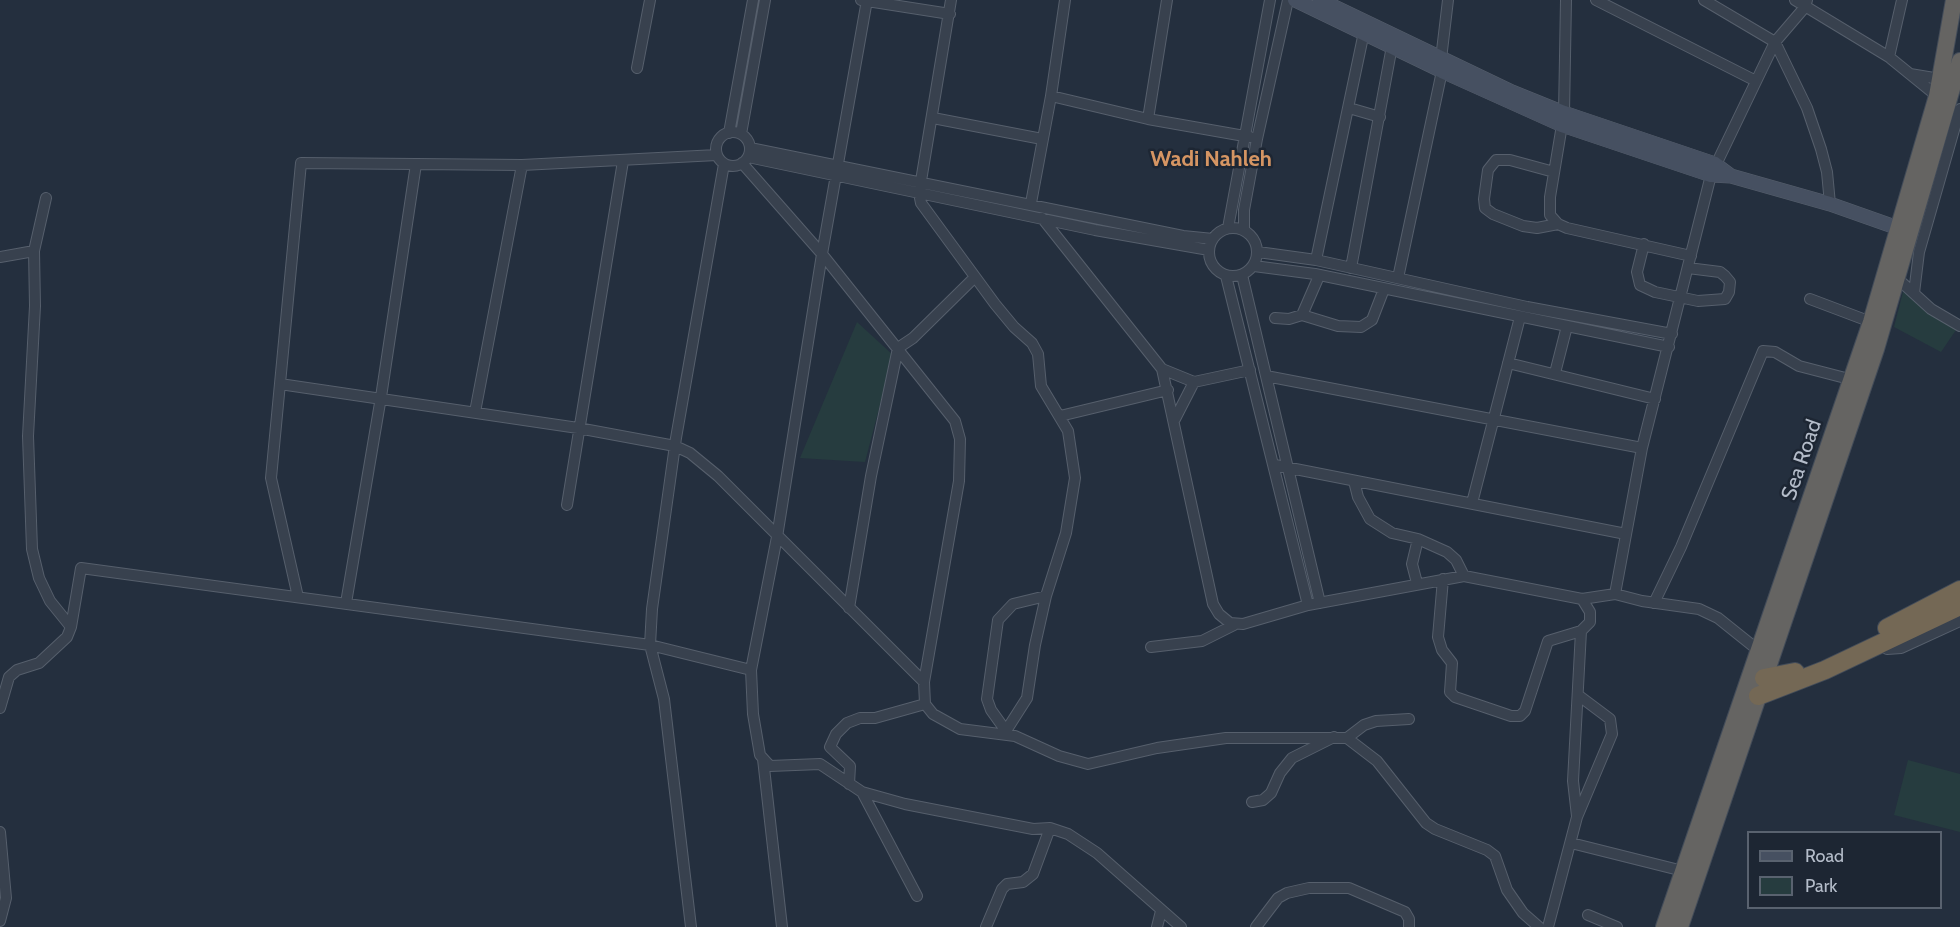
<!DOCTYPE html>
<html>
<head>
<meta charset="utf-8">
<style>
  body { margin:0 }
  #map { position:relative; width:1960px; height:927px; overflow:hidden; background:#242f3e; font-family:Cabin,sans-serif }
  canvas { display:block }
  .legend { position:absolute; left:1747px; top:831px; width:195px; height:78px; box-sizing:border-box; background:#1d2633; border:2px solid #59626f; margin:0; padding:8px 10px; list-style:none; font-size:18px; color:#b4bcc9 }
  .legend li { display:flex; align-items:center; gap:12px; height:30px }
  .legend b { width:30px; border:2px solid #59626f }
</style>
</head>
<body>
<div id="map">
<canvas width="1960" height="927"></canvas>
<ul class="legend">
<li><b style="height:8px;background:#465061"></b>Road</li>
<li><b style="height:16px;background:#263c3f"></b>Park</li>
</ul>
</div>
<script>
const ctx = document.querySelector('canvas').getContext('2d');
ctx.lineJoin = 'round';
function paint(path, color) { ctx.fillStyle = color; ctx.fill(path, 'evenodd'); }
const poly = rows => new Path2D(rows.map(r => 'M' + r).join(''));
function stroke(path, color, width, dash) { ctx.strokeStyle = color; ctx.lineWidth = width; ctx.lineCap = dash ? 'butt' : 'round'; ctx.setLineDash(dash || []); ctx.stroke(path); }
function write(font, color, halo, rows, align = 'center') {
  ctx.font = font + ' Cabin,sans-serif'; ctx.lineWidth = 5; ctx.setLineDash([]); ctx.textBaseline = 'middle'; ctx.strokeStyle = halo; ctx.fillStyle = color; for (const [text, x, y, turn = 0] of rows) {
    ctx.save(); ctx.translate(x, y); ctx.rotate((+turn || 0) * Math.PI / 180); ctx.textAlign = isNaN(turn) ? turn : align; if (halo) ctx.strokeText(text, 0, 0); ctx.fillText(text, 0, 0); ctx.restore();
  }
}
const green = poly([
  [1903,292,1956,330,1941,352,1894,327],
  [857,322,893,355,865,462,800,458],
  [1908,760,1960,774,1960,832,1894,815]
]);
const minor = poly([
  [861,0,950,14],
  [867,0,822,254,777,537,751,670,753,714,760,755,770,766,820,764,862,792,905,804,1033,829,1050,828,1068,834,1097,853,1181,927],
  [951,0,919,193,921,203,995,304,1014,327,1032,343,1038,354,1041,386,1068,431,1075,478,1066,533,1046,596,1035,645,1027,698,1004,734],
  [1566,0,1564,113,1550,197,1550,215,1558,224,1567,228,1691,256],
  [1596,0,1756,81],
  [1704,0,1775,42,1807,108,1821,149,1827,172,1830,204],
  [1795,0,1889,57,1937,96],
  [1889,57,1902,0],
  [1441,59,1448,0],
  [637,68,650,0],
  [1910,74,1940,79],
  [1051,96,1148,119,1250,137],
  [1349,108,1380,117],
  [933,118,1042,139],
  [1148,119,1167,0],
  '716 149a17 17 0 1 1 34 0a17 17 0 1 1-34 0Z',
  [729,133,753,0],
  [741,134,765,0],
  [750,148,1183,236,1213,239],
  [748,157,1095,230,1209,250],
  [742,163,822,254,955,421,960,439,959,481,924,682,925,704,933,714,960,729,1015,736,1059,756,1088,764,1157,748,1226,738,1347,738,1377,761,1426,823,1435,829,1487,850,1495,856,1507,890,1523,913,1539,927],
  [1554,172,1510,160,1496,160,1488,170,1484,199,1485,208,1493,214,1523,226,1537,228,1558,224],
  [46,198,34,251,35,306,28,436,32,549,39,578,50,601,71,627],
  [1031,203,1051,96,1065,0],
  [1042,218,1162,369,1194,382],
  '1209 252a24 24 0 1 1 48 0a24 24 0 1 1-48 0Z',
  [1228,228,1270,0],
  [1244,230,1244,210,1257,139,1288,0],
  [1644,244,1637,272,1640,285,1655,292,1698,301,1725,299,1729,292,1730,282,1725,276,1720,272,1688,268],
  [1258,252,1316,260,1527,307,1672,334],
  [0,257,34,251],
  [1316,260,1364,32],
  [1254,266,1315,274,1669,347],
  [1351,268,1392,46],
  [1242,275,1320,603],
  [1226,276,1308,605],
  [1398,278,1442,71],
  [1898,279,1931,309,1960,326],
  [1914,293,1919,252,1960,109],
  [1810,299,1871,322],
  [1302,315,1338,326,1361,327,1372,320,1384,289],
  [1275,318,1289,319,1302,315,1319,276],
  [1508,363,1655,399],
  [1162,369,1213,604,1219,614,1230,623,1243,624,1308,605,1464,576,1582,599,1615,594,1642,601,1699,609,1718,618,1758,650],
  [1555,373,1567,326],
  [1266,376,1642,448],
  [280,384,578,428,675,446,690,453,718,476,924,682],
  [475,412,522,165],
  [1060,416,1168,390],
  [1175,419,1194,382,1250,370],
  [1275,465,1626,534],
  [1354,481,1358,497,1370,519,1392,533,1418,539,1447,552,1456,560,1464,576],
  [1472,503,1520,317],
  [567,505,623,161],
  [1443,579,1438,637,1442,650,1452,663,1450,692,1455,697,1511,716,1520,716,1525,711,1548,641,1581,631,1590,622,1590,612,1582,599],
  [1417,583,1412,564,1418,539],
  [1615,594,1642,448,1711,175,1775,42,1805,7,1807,0],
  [298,597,271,478,301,163,416,164],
  [346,603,381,397,416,164,522,165,717,155],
  [1654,603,1681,547,1763,351,1775,352,1799,366,1853,380],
  [849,608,871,476,898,348,913,338,974,278],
  [1151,647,1202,641,1234,625],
  [1887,649,1901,648,1960,621],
  [0,708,9,677,17,670,39,663,67,637,71,627,81,568,650,645,751,670],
  [1006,731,991,710,987,699,998,620,1013,604,1046,596],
  [1347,738,1364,725,1376,721,1409,719],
  [763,759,782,927],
  [849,784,850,766,830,747,836,734,847,723,860,718,875,718,925,704],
  [862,792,917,896],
  [1252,802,1263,800,1271,793,1280,773,1292,758,1334,737],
  [1577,816,1573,781,1581,631],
  [0,832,6,898,0,921],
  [1571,843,1683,871],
  [1588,915,1617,927],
  [691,927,664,699,650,645,652,609,676,438,724,164],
  [986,927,1002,889,1007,884,1023,882,1033,874,1050,828],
  [1157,927,1161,911],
  [1256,927,1278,898,1287,893,1309,888,1349,888,1405,912,1409,919,1409,927],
  [1548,927,1577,817,1612,734,1610,719,1578,695]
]);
const secondary = poly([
  [1295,0,1442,71,1562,125,1711,175,1731,176,1830,204,1898,228],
  [1320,0,1512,92,1564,113,1715,164,1731,176]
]);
const trunk = poly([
  [1664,927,1871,322,1937,96,1954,0],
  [1680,927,1876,349,1960,61]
]);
const motorway = poly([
  [1887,628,1960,590],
  [1764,678,1795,672],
  [1758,696,1825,670,1960,606]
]);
const streetNames = [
  ["Sea Road",1802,460,-71]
];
const neighbourhoodNames = [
  ["Wadi Nahleh",1211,160]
];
paint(green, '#263c3f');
stroke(minor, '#565f6c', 12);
stroke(secondary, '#565f6c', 15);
stroke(trunk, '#434c59', 18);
stroke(motorway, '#434c59', 20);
stroke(minor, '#38414e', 10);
stroke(secondary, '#465061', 14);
stroke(trunk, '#656462', 16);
stroke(motorway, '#746855', 18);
write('21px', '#b4bcc9', '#1d2633', streetNames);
write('bold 22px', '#d59563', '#1d2633', neighbourhoodNames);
</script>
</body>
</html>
